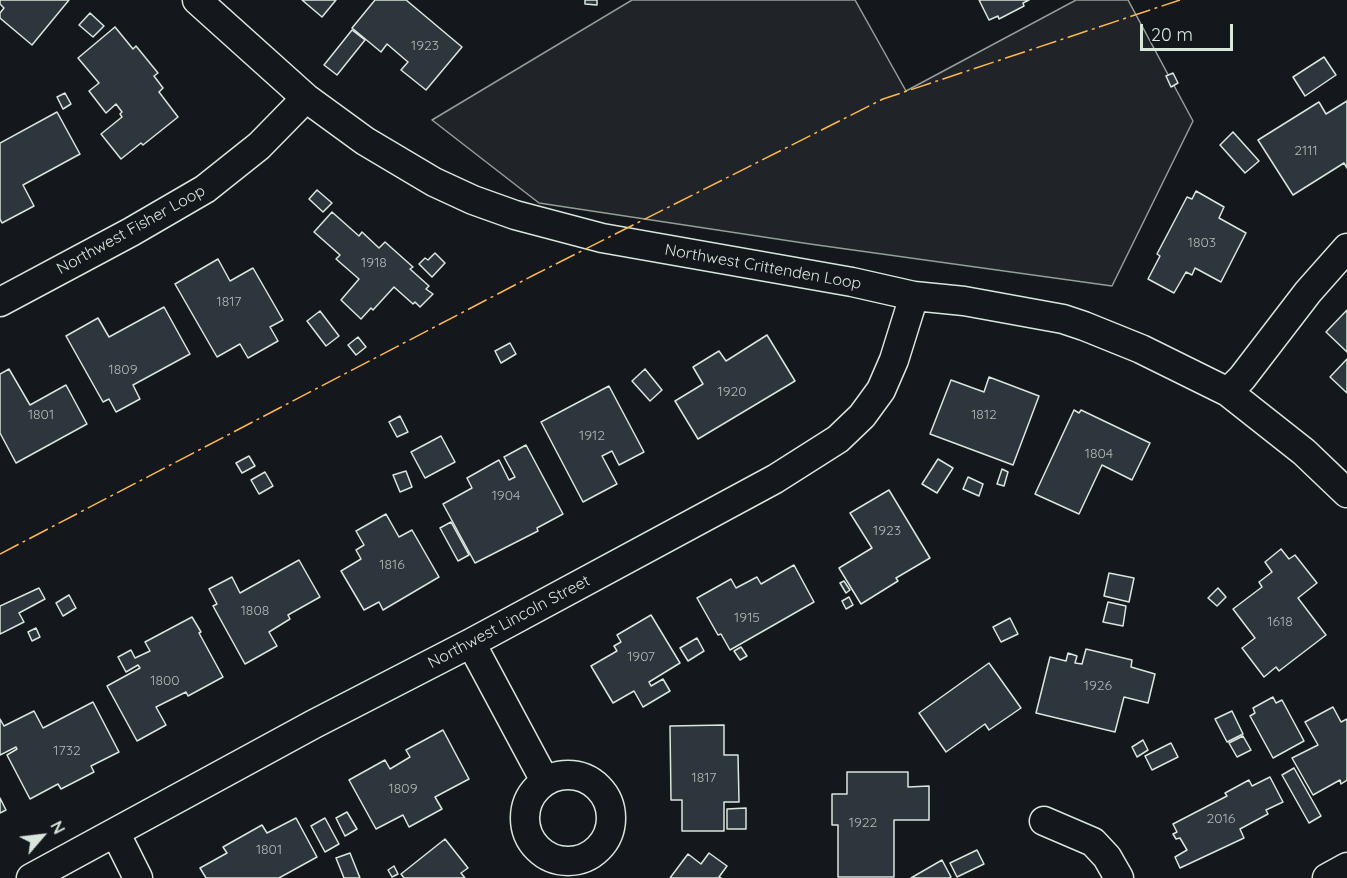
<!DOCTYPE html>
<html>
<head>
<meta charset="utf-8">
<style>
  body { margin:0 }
  #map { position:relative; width:1347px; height:878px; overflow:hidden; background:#14181c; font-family:Quicksand,sans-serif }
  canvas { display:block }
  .north { position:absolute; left:12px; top:806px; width:60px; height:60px; -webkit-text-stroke:4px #14181c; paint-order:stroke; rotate:62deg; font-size:16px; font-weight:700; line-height:24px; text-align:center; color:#d8e6dc }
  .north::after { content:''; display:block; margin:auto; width:21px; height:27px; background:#d8e6dc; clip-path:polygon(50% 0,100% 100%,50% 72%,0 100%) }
  .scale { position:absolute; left:1140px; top:24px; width:93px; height:27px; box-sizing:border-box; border:3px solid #d8e6dc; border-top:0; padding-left:8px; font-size:18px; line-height:21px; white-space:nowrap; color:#d8e6dc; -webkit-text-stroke:4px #14181c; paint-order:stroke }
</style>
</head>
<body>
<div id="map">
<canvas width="1347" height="878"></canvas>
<div class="north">N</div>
<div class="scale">20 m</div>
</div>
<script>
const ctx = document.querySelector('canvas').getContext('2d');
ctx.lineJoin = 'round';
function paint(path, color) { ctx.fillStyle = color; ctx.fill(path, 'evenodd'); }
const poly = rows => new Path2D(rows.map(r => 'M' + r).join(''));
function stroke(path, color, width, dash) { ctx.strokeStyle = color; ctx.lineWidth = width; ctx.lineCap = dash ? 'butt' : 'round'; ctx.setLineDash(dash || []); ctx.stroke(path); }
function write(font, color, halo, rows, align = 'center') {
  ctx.font = font + ' Quicksand,sans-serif'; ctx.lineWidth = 4.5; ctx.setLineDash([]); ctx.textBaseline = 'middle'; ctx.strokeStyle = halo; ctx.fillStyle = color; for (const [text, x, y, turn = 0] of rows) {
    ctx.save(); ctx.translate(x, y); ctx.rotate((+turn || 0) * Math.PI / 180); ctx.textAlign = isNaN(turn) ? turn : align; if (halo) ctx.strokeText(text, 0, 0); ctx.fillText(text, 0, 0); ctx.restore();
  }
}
const green = poly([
  [632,0,855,0,906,91,1076,0,1128,0,1193,121,1112,286,810,244,539,203,432,120,632,0]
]);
const building = poly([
  [0,0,69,0,32,45,0,18,0,13,4,8,0,4,0,0],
  [302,0,336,0,322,17,302,0],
  [375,0,406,0,462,47,426,90,401,70,408,62,387,44,381,52,352,28,375,0],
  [585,0,597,0,597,5,585,4,585,0],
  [979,0,1029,0,1023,3,1024,6,999,19,998,16,989,20,979,0],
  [90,13,104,26,93,37,79,25,90,13],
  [115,27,133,49,136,46,158,73,154,76,163,88,159,92,178,117,143,145,141,143,121,159,101,134,122,117,120,114,122,112,116,104,106,113,89,91,99,83,78,58,115,27],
  [352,30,365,40,337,75,324,65,352,30],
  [1324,57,1336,75,1305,96,1293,77,1324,57],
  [1173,73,1178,83,1171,87,1166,76,1173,73],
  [65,93,71,104,63,109,57,97,65,93],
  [1347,101,1347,168,1344,163,1293,195,1258,140,1319,102,1326,114,1347,101],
  [57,112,80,154,23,185,34,206,2,223,0,219,0,143,57,112],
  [1233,132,1259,161,1245,173,1220,145,1233,132],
  [317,190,332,203,323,212,309,199,317,190],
  [1196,191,1224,207,1219,218,1246,233,1221,282,1195,268,1192,275,1186,272,1174,293,1148,279,1160,256,1157,254,1187,197,1192,199,1196,191],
  [332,212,359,236,362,232,379,248,385,242,413,267,410,269,429,286,426,289,433,294,420,307,415,302,413,304,394,287,373,310,371,308,361,319,341,300,359,279,336,259,340,255,314,232,332,212],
  [435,253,445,263,432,277,419,264,425,258,428,260,435,253],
  [218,259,230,281,253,268,283,320,270,327,278,341,248,358,240,344,217,357,175,284,218,259],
  [164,307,190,354,133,385,140,399,116,412,109,399,103,402,66,336,98,318,109,337,164,307],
  [1347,310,1347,352,1326,332,1347,310],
  [320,311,339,336,326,346,307,321,320,311],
  [767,335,795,381,698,439,675,401,703,384,693,367,719,351,726,361,767,335],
  [358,337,366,347,356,355,348,345,358,337],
  [510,343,516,354,501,363,495,351,510,343],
  [1347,359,1347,393,1330,377,1347,359],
  [9,369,30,405,66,385,87,424,16,463,0,433,0,374,9,369],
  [645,369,662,390,650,401,632,381,645,369],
  [989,377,1039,396,1013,465,930,434,951,380,984,392,989,377],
  [609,386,644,452,619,465,612,451,602,456,617,484,583,502,541,422,609,386],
  [1074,410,1079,413,1081,410,1150,443,1132,480,1102,465,1079,514,1035,494,1074,410],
  [400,416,408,432,397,437,389,422,400,416],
  [441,436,455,462,425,478,411,452,441,436],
  [526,445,563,514,537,528,538,531,475,563,443,504,472,488,467,478,499,460,509,480,515,477,504,457,526,445],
  [249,456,255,466,242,473,236,463,249,456],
  [938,459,953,468,937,493,922,484,938,459],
  [1002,469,1008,472,1004,486,997,484,1002,469],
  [406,471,412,487,400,492,393,475,406,471],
  [265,472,273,486,259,494,251,480,265,472],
  [968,477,983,484,979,496,963,489,968,477],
  [889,490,930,558,896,578,898,581,861,604,839,568,872,548,850,513,889,490],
  [386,514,399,537,412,530,439,577,383,610,379,602,364,610,341,571,361,559,356,550,364,545,356,531,386,514],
  [451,522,469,555,458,561,440,528,451,522],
  [1281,549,1289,559,1295,555,1317,583,1298,598,1326,635,1279,671,1276,667,1264,677,1242,648,1255,638,1233,609,1262,587,1259,582,1272,572,1265,562,1281,549],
  [299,560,320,597,288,615,290,619,269,632,277,646,245,664,213,606,217,604,209,589,232,577,240,593,299,560],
  [794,565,814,602,730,650,721,634,718,635,697,598,731,579,736,588,757,577,761,584,794,565],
  [1109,573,1134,578,1129,602,1104,596,1109,573],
  [844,581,850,590,846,593,840,583,844,581],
  [39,588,45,599,19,613,24,622,0,634,0,606,39,588],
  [1218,588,1226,597,1217,606,1208,598,1218,588],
  [69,595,76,608,63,616,56,603,69,595],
  [849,597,853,605,846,609,842,601,849,597],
  [1108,602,1126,606,1123,626,1103,622,1108,602],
  [651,615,680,663,649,682,651,686,663,679,670,691,643,707,634,691,613,703,591,666,617,651,614,646,621,642,617,635,651,615],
  [192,617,201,632,199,633,223,677,188,696,186,692,156,707,166,725,137,741,107,686,140,668,138,665,126,672,118,657,131,650,135,658,150,651,145,642,192,617],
  [1010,618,1018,634,1001,642,993,627,1010,618],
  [36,628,40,637,32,641,28,632,36,628],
  [697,638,704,651,688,661,680,648,697,638],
  [741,647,747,656,740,660,734,651,741,647],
  [1086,649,1132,660,1131,667,1155,674,1148,703,1124,697,1115,732,1036,713,1050,657,1066,661,1068,653,1077,656,1075,663,1082,664,1086,649],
  [989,663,1021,708,989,730,985,724,946,752,919,713,989,663],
  [1273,697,1276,703,1282,700,1304,741,1273,758,1250,716,1255,713,1253,708,1273,697],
  [93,702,119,752,91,766,94,772,61,789,58,784,30,799,7,755,17,749,16,747,0,755,0,719,4,726,34,711,43,728,93,702],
  [1333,707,1341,722,1347,719,1347,780,1341,784,1340,780,1313,795,1292,758,1318,745,1305,722,1333,707],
  [1232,711,1243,734,1227,742,1215,719,1232,711],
  [724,725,724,755,738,755,739,802,724,802,724,831,682,831,682,800,671,800,670,726,724,725],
  [443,730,469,779,435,797,442,809,409,827,403,815,376,829,349,780,385,760,390,769,410,757,406,750,443,730],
  [1243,736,1251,750,1237,757,1229,743,1243,736],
  [1143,740,1148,750,1137,757,1132,747,1143,740],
  [1171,743,1178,757,1152,770,1145,756,1171,743],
  [1294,768,1321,816,1309,823,1282,775,1294,768],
  [847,772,908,772,908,787,929,786,929,820,894,820,894,877,838,877,838,825,832,825,832,794,847,794,847,772],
  [1270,777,1283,802,1266,810,1268,814,1240,829,1244,838,1180,868,1175,857,1187,850,1180,838,1176,839,1173,834,1177,832,1173,824,1227,796,1225,793,1249,780,1252,786,1270,777],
  [0,798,6,810,0,813,0,798],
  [746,808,746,829,727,829,727,809,746,808],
  [347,812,357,829,345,836,336,818,347,812],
  [296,818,317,857,279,878,206,878,200,868,227,853,223,847,262,825,267,833,296,818],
  [325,818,339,844,325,852,311,826,325,818],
  [445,839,468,868,461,873,465,878,404,878,401,874,445,839],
  [977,850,984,864,957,877,950,863,977,850],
  [350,853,360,878,344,878,336,858,350,853],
  [709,853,727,866,719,877,721,878,670,878,688,854,701,864,709,853],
  [942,860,951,877,949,878,911,878,942,860],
  [394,866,398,874,392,877,388,870,394,866]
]);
const minor = poly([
  [197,0,306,98,365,141,434,182,473,200,515,215,602,238,852,282,914,296,964,301,1063,319,1084,326,1141,349,1228,392,1304,452,1347,493],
  [0,302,131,232,205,189,259,146,306,98],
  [1228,392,1242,378,1308,292,1347,248],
  [471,643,545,781],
  '525 818a43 43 0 1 1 86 0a43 43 0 1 1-86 0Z',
  [1044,821,1093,842,1107,857,1119,878],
  [116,834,138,878],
  [31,878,314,724,471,643,775,479,838,439,862,416,881,390,894,360,914,296],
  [1327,878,1347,867]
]);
const power = poly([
  [0,554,534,275,883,99,1180,0]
]);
const numberNames = [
  ["1923",425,46],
  ["2111",1306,151],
  ["1803",1202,243],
  ["1918",374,263],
  ["1817",229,302],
  ["1809",123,370],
  ["1920",732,392],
  ["1801",41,415],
  ["1812",984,415],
  ["1912",592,436],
  ["1804",1099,454],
  ["1904",506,496],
  ["1923",887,531],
  ["1816",392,565],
  ["1808",255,611],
  ["1915",747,618],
  ["1618",1280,622],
  ["1907",641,657],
  ["1800",165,681],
  ["1926",1098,686],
  ["1732",67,751],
  ["1817",704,778],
  ["1809",403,789],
  ["2016",1221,819],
  ["1922",863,823],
  ["1801",269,850]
];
const streetNames = [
  ["Northwest Fisher Loop",131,230,-29],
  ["Northwest Crittenden Loop",763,267,10],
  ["Northwest Lincoln Street",509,622,-28]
];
paint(green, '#202428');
stroke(green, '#939e99', 1.5);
paint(building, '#2c363c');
stroke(building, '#d8e6dc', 1.5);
stroke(minor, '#d8e6dc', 31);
stroke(minor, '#14181c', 28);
stroke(power, '#ffb74d', 1.5, [21, 4.5, 3, 4.5]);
write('14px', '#adbab4', null, numberNames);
write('16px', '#d8e6dc', '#14181c', streetNames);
</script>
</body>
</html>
